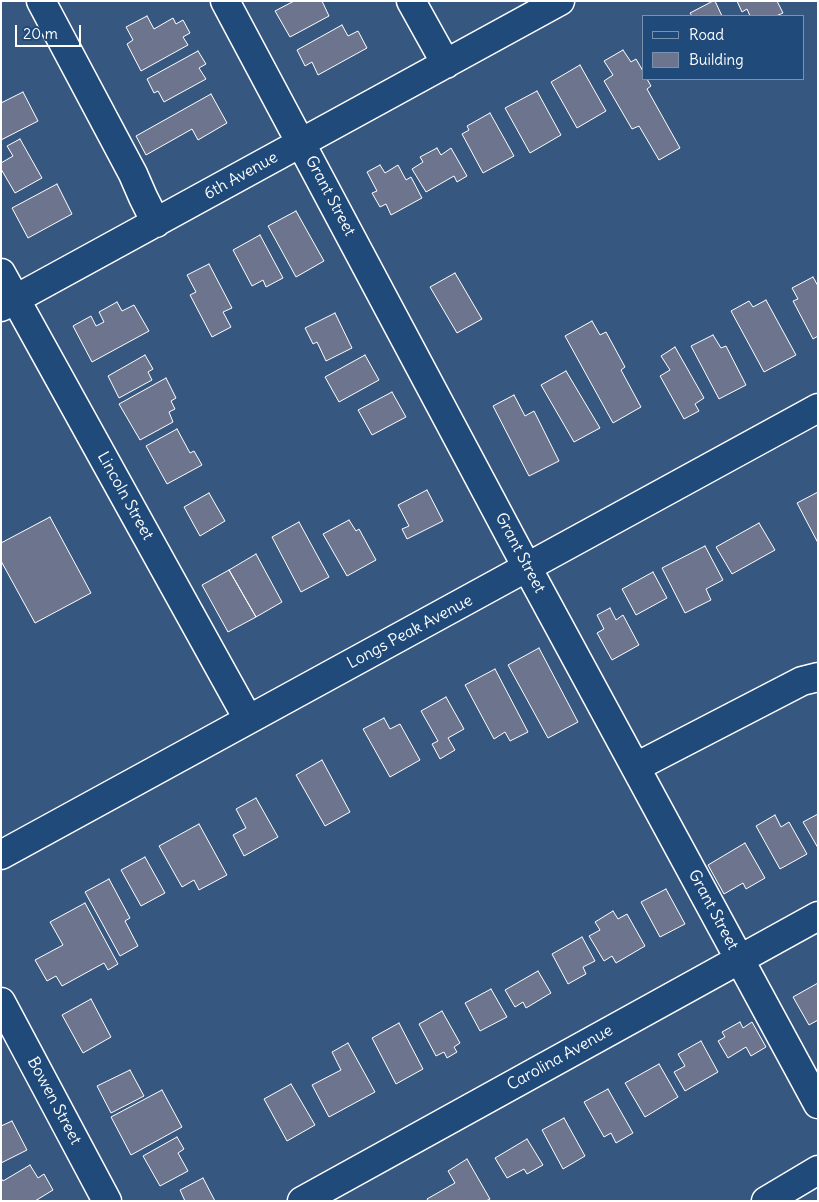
<!DOCTYPE html>
<html>
<head>
<meta charset="utf-8">
<style>
  body { margin:0 }
  #map { position:relative; width:819px; height:1202px; overflow:hidden; background:#365780; font-family:Delius,sans-serif }
  canvas { display:block }
  .frame { position:absolute; inset:0; border:2px solid #fff; pointer-events:none }
  .legend { position:absolute; left:642px; top:15px; width:162px; height:65px; box-sizing:border-box; background:#1f4a7a; border:1px solid #7992af; margin:0; padding:6px 9px; list-style:none; font-size:15px; color:#fff }
  .legend li { display:flex; align-items:center; gap:10px; height:25px }
  .legend b { width:25px; border:1px solid #7992af }
  .scale { position:absolute; left:15px; top:25px; width:66px; height:22px; box-sizing:border-box; border:2px solid #fff; border-top:0; padding-left:6px; font-size:15px; line-height:18px; white-space:nowrap; color:#fff; -webkit-text-stroke:4px #1f4a7a; paint-order:stroke }
</style>
</head>
<body>
<div id="map">
<canvas width="819" height="1202"></canvas>
<div class="frame"></div>
<ul class="legend">
<li><b style="height:6px;background:#1f4a7a"></b>Road</li>
<li><b style="height:14px;background:#6c758d"></b>Building</li>
</ul>
<div class="scale">20 m</div>
</div>
<script>
const ctx = document.querySelector('canvas').getContext('2d');
ctx.lineJoin = 'round';
function paint(path, color) { ctx.fillStyle = color; ctx.fill(path, 'evenodd'); }
const poly = rows => new Path2D(rows.map(r => 'M' + r).join(''));
function stroke(path, color, width, dash) { ctx.strokeStyle = color; ctx.lineWidth = width; ctx.lineCap = dash ? 'butt' : 'round'; ctx.setLineDash(dash || []); ctx.stroke(path); }
function write(font, color, halo, rows, align = 'center') {
  ctx.font = font + ' Delius,sans-serif'; ctx.lineWidth = 4; ctx.setLineDash([]); ctx.textBaseline = 'middle'; ctx.strokeStyle = halo; ctx.fillStyle = color; for (const [text, x, y, turn = 0] of rows) {
    ctx.save(); ctx.translate(x, y); ctx.rotate((+turn || 0) * Math.PI / 180); ctx.textAlign = isNaN(turn) ? turn : align; if (halo) ctx.strokeText(text, 0, 0); ctx.fillText(text, 0, 0); ctx.restore();
  }
}
const building = poly([
  [294,1,322,1,329,16,290,37,275,11,294,1],
  [713,1,715,1,722,16,692,16,690,13,713,1],
  [737,1,777,1,783,13,776,16,750,16,747,9,742,12,737,1],
  [147,16,154,29,173,18,176,24,183,20,190,33,183,37,188,45,141,71,127,44,133,40,126,27,147,16],
  [342,25,348,36,358,31,367,48,318,75,312,62,305,66,297,50,342,25],
  [623,50,631,62,636,59,643,71,643,79,647,79,651,86,647,89,680,148,659,160,639,126,632,129,604,81,613,75,604,61,623,50],
  [198,51,206,64,199,68,206,79,164,102,158,91,154,93,147,79,198,51],
  [580,65,606,111,577,128,551,82,580,65],
  [537,91,561,135,530,153,505,108,537,91],
  [23,92,38,121,1,140,1,103,23,92],
  [211,94,227,123,198,140,192,129,146,155,136,136,211,94],
  [490,113,514,156,483,173,462,134,469,130,467,126,490,113],
  [20,139,42,178,15,193,1,169,1,163,13,156,7,146,20,139],
  [437,148,441,155,451,148,467,176,457,182,454,176,426,192,412,169,423,162,420,157,437,148],
  [380,165,385,173,398,165,406,180,411,177,422,198,391,215,386,204,380,207,372,193,377,191,367,172,380,165],
  [57,184,72,214,28,238,12,208,57,184],
  [296,211,324,261,296,277,268,226,296,211],
  [260,235,283,278,266,287,263,280,252,286,233,250,260,235],
  [209,264,232,308,223,312,231,327,212,337,190,295,196,292,187,275,209,264],
  [455,273,482,319,457,333,430,287,455,273],
  [813,277,818,286,818,336,813,339,793,301,798,299,792,288,813,277],
  [766,300,796,355,764,372,731,311,749,301,753,307,766,300],
  [117,302,122,311,134,305,149,331,92,362,73,326,91,316,96,326,104,322,99,312,117,302],
  [335,313,352,348,326,361,317,342,313,344,305,328,335,313],
  [592,321,600,335,606,332,625,367,621,370,641,407,613,423,565,336,592,321],
  [713,335,721,348,726,346,746,385,719,399,691,346,713,335],
  [675,347,704,398,695,404,699,411,684,419,660,376,670,370,661,356,675,347],
  [145,355,153,369,148,372,152,380,119,398,108,376,145,355],
  [365,355,379,380,339,402,325,377,365,355],
  [566,371,600,428,574,442,541,385,566,371],
  [166,378,176,398,171,401,175,409,169,412,173,422,140,440,119,404,166,378],
  [392,392,406,417,372,435,358,410,392,392],
  [514,395,525,416,534,411,559,461,529,476,493,406,514,395],
  [177,429,190,453,194,451,202,465,167,484,146,446,177,429],
  [427,490,443,521,407,539,402,529,409,526,398,505,427,490],
  [818,492,818,543,797,503,818,492],
  [209,493,225,521,200,536,184,507,209,493],
  [50,517,91,593,35,623,1,561,1,543,50,517],
  [349,520,356,531,359,529,376,560,347,576,323,534,349,520],
  [299,522,329,577,301,592,272,537,299,522],
  [759,523,775,550,732,574,716,547,759,523],
  [705,546,723,580,706,589,711,600,685,613,662,568,705,546],
  [256,554,282,602,256,617,229,570,256,554],
  [229,570,256,617,228,632,202,585,229,570],
  [653,572,667,598,636,615,622,589,653,572],
  [610,608,616,620,623,615,639,645,612,660,597,633,604,629,597,615,610,608],
  [539,648,578,722,548,738,508,665,539,648],
  [495,669,528,732,510,741,505,732,494,739,465,685,495,669],
  [446,697,464,729,448,738,455,750,440,759,432,744,438,741,421,711,446,697],
  [384,718,390,729,400,724,420,760,390,777,363,729,384,718],
  [322,760,350,812,325,826,296,775,322,760],
  [256,798,278,837,244,856,233,835,246,828,236,809,256,798],
  [818,814,818,848,803,822,818,814],
  [775,815,781,827,789,822,807,854,780,869,756,826,775,815],
  [199,824,227,875,199,890,194,880,182,887,159,846,199,824],
  [745,843,765,878,746,889,743,883,724,894,708,865,745,843],
  [145,857,165,893,141,906,121,870,145,857],
  [109,879,130,918,125,921,138,946,120,956,85,892,109,879],
  [666,889,685,924,660,937,641,902,666,889],
  [85,903,118,964,108,970,104,963,62,986,56,976,47,981,35,960,63,945,50,922,85,903],
  [613,911,618,919,627,914,645,946,616,963,612,956,604,961,589,936,600,930,595,922,613,911],
  [582,937,595,961,583,967,586,974,568,984,552,954,582,937],
  [538,971,551,993,526,1008,523,1002,515,1007,505,990,538,971],
  [818,983,818,1020,809,1025,793,997,818,983],
  [491,989,507,1017,480,1031,465,1003,491,989],
  [91,999,111,1037,83,1053,62,1015,91,999],
  [442,1011,460,1043,454,1047,457,1052,447,1058,444,1052,436,1056,419,1024,442,1011],
  [740,1022,743,1028,752,1022,766,1047,751,1056,746,1047,728,1058,718,1041,725,1037,722,1032,740,1022],
  [399,1023,423,1069,396,1084,372,1038,399,1023],
  [701,1041,718,1072,685,1091,674,1072,685,1066,678,1054,701,1041],
  [348,1043,375,1092,329,1117,312,1085,341,1070,332,1052,348,1043],
  [659,1064,678,1097,645,1117,625,1083,659,1064],
  [130,1070,144,1096,111,1113,97,1086,130,1070],
  [291,1084,315,1125,287,1141,264,1099,291,1084],
  [608,1089,633,1133,616,1143,611,1133,604,1137,584,1102,608,1089],
  [162,1090,182,1127,131,1155,111,1117,162,1090],
  [564,1118,585,1156,563,1169,542,1130,564,1118],
  [12,1121,27,1150,1,1163,1,1126,12,1121],
  [177,1137,184,1149,178,1153,188,1171,160,1186,143,1156,177,1137],
  [527,1139,543,1165,527,1174,524,1169,507,1178,495,1158,527,1139],
  [467,1159,490,1199,486,1201,428,1201,427,1199,455,1183,448,1171,467,1159],
  [30,1165,38,1178,44,1174,53,1190,35,1201,1,1201,1,1178,3,1181,30,1165],
  [203,1178,215,1201,185,1201,180,1190,203,1178]
]);
const minor = poly([
  [41,1,133,174,143,197,156,223],
  [225,1,516,547,818,1104],
  [411,1,446,64],
  [1,273,248,719],
  [1,307,560,1],
  [636,767,802,681,818,677],
  [1,855,818,408],
  [1,1002,107,1201],
  [302,1201,818,916],
  [766,1201,818,1170]
]);
const streetNames = [
  ["6th Avenue",241,176,-29],
  ["Grant Street",330,196,62],
  ["Lincoln Street",125,496,61],
  ["Grant Street",520,553,62],
  ["Longs Peak Avenue",410,632,-28],
  ["Grant Street",713,910,62],
  ["Carolina Avenue",560,1058,-29],
  ["Bowen Street",54,1101,62]
];
paint(building, '#6c758d');
stroke(building, '#fff', 1);
stroke(minor, '#fff', 31);
stroke(minor, '#1f4a7a', 28);
write('16px', '#fff', '#1f4a7a', streetNames);
</script>
</body>
</html>
